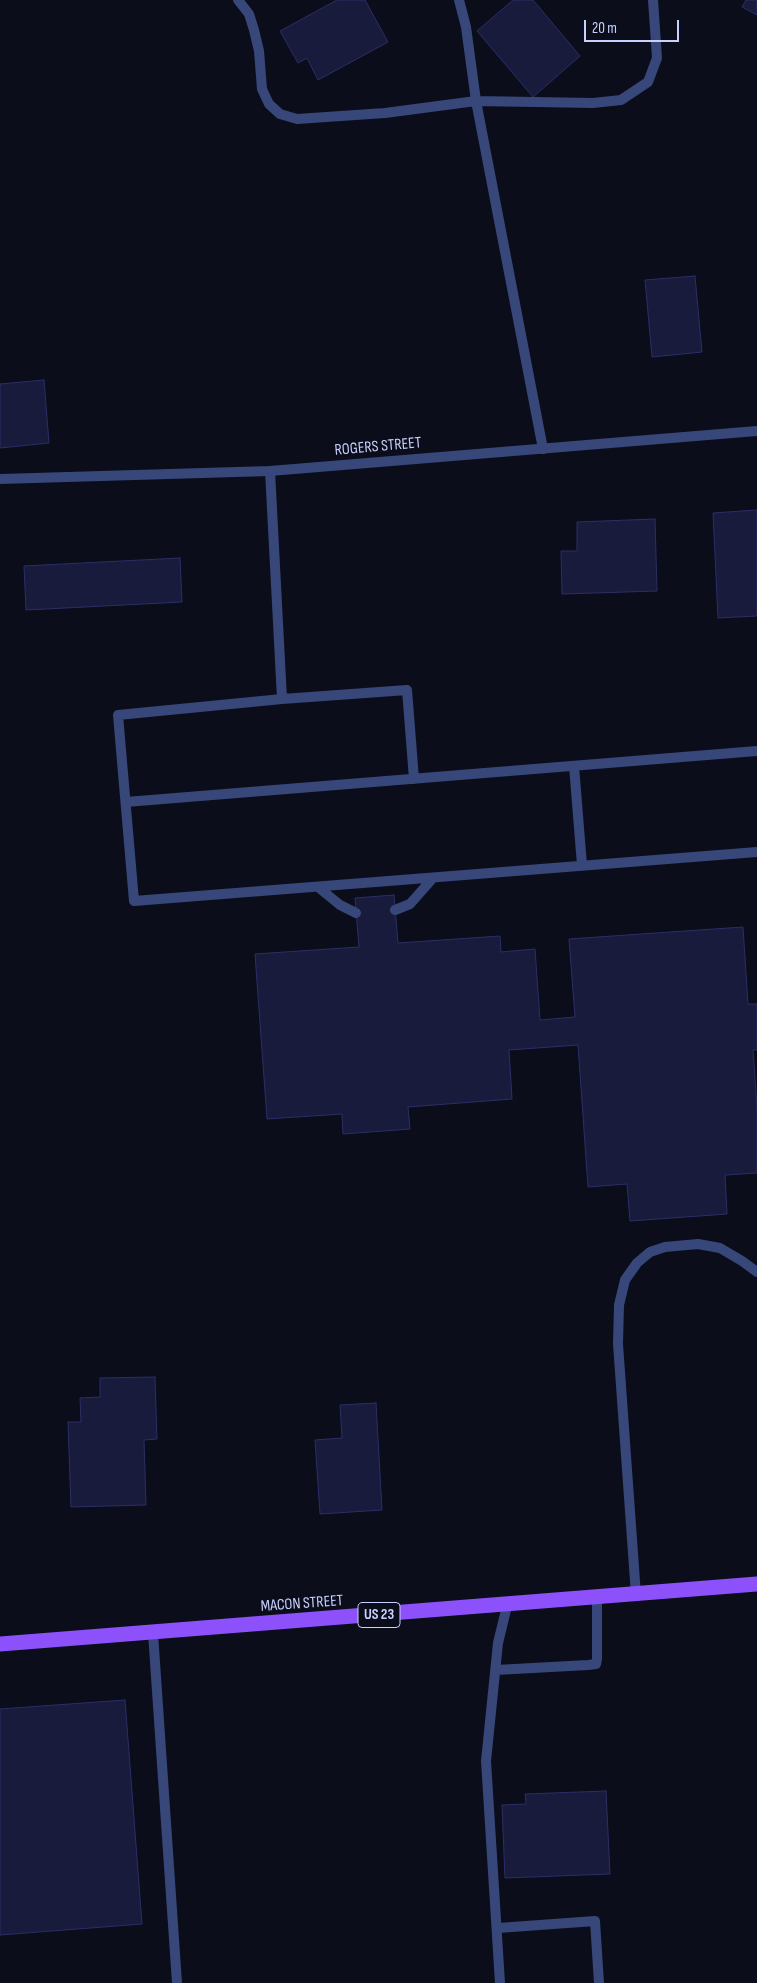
<!DOCTYPE html>
<html>
<head>
<meta charset="utf-8">
<style>
  body { margin:0 }
  #map { position:relative; width:757px; height:1983px; overflow:hidden; background:#0b0d1b; font-family:"Sofia Sans Condensed",sans-serif }
  canvas { display:block }
  .scale { position:absolute; left:584px; top:20px; width:95px; height:22px; box-sizing:border-box; border:2px solid #c7d0fe; border-top:0; padding-left:6px; font-size:15px; line-height:18px; white-space:nowrap; color:#c7d0fe; -webkit-text-stroke:4px #0b0d1b; paint-order:stroke }
</style>
</head>
<body>
<div id="map">
<canvas width="757" height="1983"></canvas>
<div class="scale">20 m</div>
</div>
<script>
const ctx = document.querySelector('canvas').getContext('2d');
ctx.lineJoin = 'round';
function paint(path, color) { ctx.fillStyle = color; ctx.fill(path, 'evenodd'); }
const poly = rows => new Path2D(rows.map(r => 'M' + r).join(''));
function stroke(path, color, width, dash) { ctx.strokeStyle = color; ctx.lineWidth = width; ctx.lineCap = dash ? 'butt' : 'round'; ctx.setLineDash(dash || []); ctx.stroke(path); }
function write(font, color, halo, rows, align = 'center') {
  ctx.font = font + ' "Sofia Sans Condensed",sans-serif'; ctx.lineWidth = 4; ctx.setLineDash([]); ctx.textBaseline = 'middle'; ctx.strokeStyle = halo; ctx.fillStyle = color; for (const [text, x, y, turn = 0] of rows) {
    ctx.save(); ctx.translate(x, y); ctx.rotate((+turn || 0) * Math.PI / 180); ctx.textAlign = isNaN(turn) ? turn : align; if (halo) ctx.strokeText(text, 0, 0); ctx.fillText(text, 0, 0); ctx.restore();
  }
}
const building = poly([
  [337,0,365,0,388,42,318,80,307,58,298,63,280,31,337,0],
  [513,0,533,0,580,56,533,97,477,31,513,0],
  [746,0,757,0,757,15,742,7,746,0],
  [695,276,702,352,652,357,645,280,695,276],
  [44,380,49,443,0,448,0,384,44,380],
  [757,510,757,616,718,618,713,513,757,510],
  [655,519,657,591,562,594,561,551,577,551,577,522,655,519],
  [180,558,182,602,26,610,24,566,180,558],
  [394,895,398,943,500,936,501,952,535,949,540,1020,575,1017,569,939,743,927,748,1004,757,1004,757,1050,753,1050,757,1107,757,1173,725,1175,727,1214,630,1221,627,1184,588,1187,578,1045,509,1050,512,1099,408,1107,410,1129,343,1134,342,1114,267,1119,255,954,359,947,355,898,394,895],
  [155,1377,157,1439,144,1440,146,1505,71,1507,68,1422,81,1422,80,1398,100,1397,100,1378,155,1377],
  [376,1403,382,1510,320,1514,315,1440,342,1438,340,1405,376,1403],
  [125,1700,142,1924,0,1935,0,1709,125,1700],
  [606,1791,610,1874,505,1878,502,1805,526,1804,525,1794,606,1791]
]);
const service = poly([
  [238,0,249,14,254,30,259,51,262,89,269,104,280,114,297,119,385,113,476,101,466,27,459,0],
  [543,449,476,101,593,103,621,100,648,82,657,58,653,0],
  [270,471,282,699,118,715,134,901,757,852],
  [282,699,407,690,414,779],
  [574,766,582,865],
  [126,802,757,751],
  [318,887,340,905,356,913],
  [395,910,410,904,433,878],
  [636,1595,618,1344,619,1305,625,1280,637,1263,650,1252,665,1247,698,1244,720,1248,742,1261,757,1272],
  [153,1633,177,1983],
  [496,1670,588,1665,596,1664,597,1659,597,1597],
  [498,1928,595,1921,599,1983],
  [500,1983,486,1761,498,1643,507,1606]
]);
const minor = poly([
  [0,479,270,471,757,431]
]);
const primary = poly([
  [0,1644,757,1584]
]);
const shields = [
  [379,1615,42]
];
const shieldNames = [
  ["US 23",379,1615]
];
const streetNames = [
  ["ROGERS STREET",378,447,-5],
  ["MACON STREET",302,1604,-4]
];
paint(building, '#181b3c');
stroke(building, '#2b2f67', 1);
stroke(service, '#374779', 10);
stroke(minor, '#374779', 10);
stroke(primary, '#8c51fa', 15);
for (const [x, y, w] of shields) { const box = new Path2D(); box.roundRect(x - w / 2, y - 12.5, w, 25, 4); ctx.fillStyle = '#0b0d1b'; ctx.fill(box); stroke(box, '#c7d0fe', 1); }
write('bold 15px', '#c7d0fe', null, shieldNames);
write('16px', '#c7d0fe', '#0b0d1b', streetNames);
</script>
</body>
</html>
